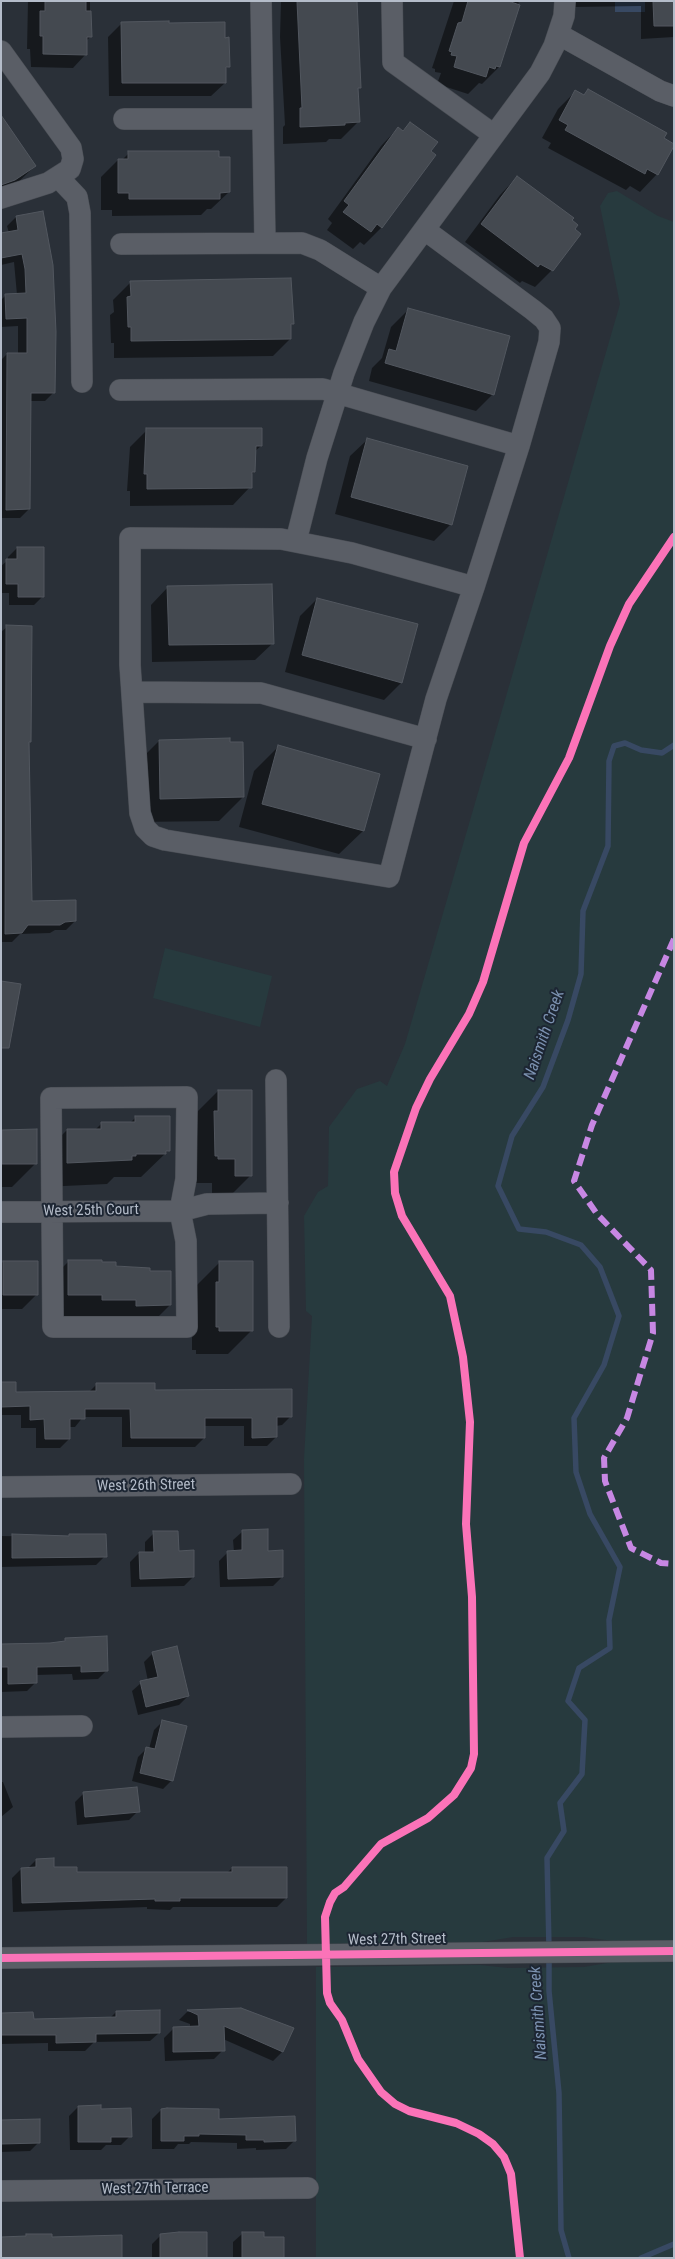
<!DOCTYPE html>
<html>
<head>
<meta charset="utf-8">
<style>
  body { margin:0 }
  #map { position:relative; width:675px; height:2259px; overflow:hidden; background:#2a3038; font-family:"Roboto Condensed",sans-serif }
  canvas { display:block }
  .frame { position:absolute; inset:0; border:2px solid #b4bcc9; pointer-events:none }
</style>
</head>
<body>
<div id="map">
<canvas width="675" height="2259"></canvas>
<div class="frame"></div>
</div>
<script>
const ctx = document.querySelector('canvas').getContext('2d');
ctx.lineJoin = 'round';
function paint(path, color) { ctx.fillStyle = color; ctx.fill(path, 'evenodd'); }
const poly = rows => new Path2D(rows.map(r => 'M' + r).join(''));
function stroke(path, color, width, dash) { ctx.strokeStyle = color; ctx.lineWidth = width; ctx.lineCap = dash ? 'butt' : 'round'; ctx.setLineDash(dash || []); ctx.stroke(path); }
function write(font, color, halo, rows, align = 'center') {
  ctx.font = font + ' "Roboto Condensed",sans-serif'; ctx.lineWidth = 4; ctx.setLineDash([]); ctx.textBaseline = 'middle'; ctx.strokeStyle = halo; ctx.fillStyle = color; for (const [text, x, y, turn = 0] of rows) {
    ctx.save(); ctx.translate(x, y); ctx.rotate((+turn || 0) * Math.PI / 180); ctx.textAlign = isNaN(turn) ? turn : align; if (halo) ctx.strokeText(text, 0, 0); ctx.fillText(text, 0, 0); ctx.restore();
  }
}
const green = poly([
  [617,191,658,216,674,222,674,1940,613,1941,584,1937,513,1937,477,1943,307,1944,304,1459,312,1316,306,1311,304,1216,318,1192,328,1186,329,1127,357,1089,380,1081,387,1086,405,1044,620,304,600,206,608,193],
  [165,948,272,976,260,1027,153,998],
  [613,1962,674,1962,674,2258,316,2258,316,1967,480,1965,508,1968,584,1967]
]);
const water = poly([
  [615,1,645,1,645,12,615,12]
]);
const shadow = poly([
  [28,1,90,1,90,37,86,41,86,54,73,68,31,67,30,49,27,49],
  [281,1,357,1,358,122,341,139,329,139,326,142,283,144,283,127,285,125,280,37],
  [454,1,519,1,499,67,482,84,479,83,468,94,437,84,441,73,435,72,435,69,432,68],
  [574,1,674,1,674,37,641,39,641,6,574,7],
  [122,23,224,39,229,66,224,70,225,83,211,96,109,96,108,37],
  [588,91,662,139,657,174,640,192,630,186,626,190,548,148,551,143,542,138,558,109,575,92,583,96],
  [1,117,35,166,11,189,1,196],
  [410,124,435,155,381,228,364,245,360,242,353,249,327,230,332,223,328,219,381,146,398,128,402,131],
  [129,153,229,192,211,209,207,209,201,215,112,216,112,210,101,210,101,177,118,160,122,160],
  [517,177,552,270,535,287,522,281,520,283,465,242,500,195],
  [16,217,54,392,45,401,30,401,29,509,20,518,1,518,1,360,7,354,18,354,18,326,1,327,1,300,6,295,17,295,14,262,1,265,1,234,9,233,7,226],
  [131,282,292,324,290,326,290,339,273,356,114,358,114,343,111,343,110,315,114,312,113,300],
  [408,310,493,394,476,411,369,381,372,368,382,358,391,327],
  [147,430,261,446,254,452,254,472,250,476,250,487,233,505,130,506,130,491,127,491,130,447],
  [368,439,451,524,434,541,335,514,350,456],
  [17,548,43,596,34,605,9,605,9,593,1,593,1,566,8,560,8,557],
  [168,587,273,643,255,660,152,662,151,605],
  [317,599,416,625,401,683,384,700,285,672,300,616],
  [7,627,30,742,28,744,30,902,75,921,66,930,55,930,50,933,20,934,12,942,1,942,1,632],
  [159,741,243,797,219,821,137,822,135,765],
  [278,747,363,831,339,854,239,827,254,771],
  [218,1091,251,1175,227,1199,212,1199,212,1183,195,1183,194,1115],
  [135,1118,169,1150,141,1177,114,1177,107,1184,43,1187,43,1154,67,1130,95,1130,101,1124,129,1124],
  [3,1131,36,1163,12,1187,1,1187],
  [3,1262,37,1294,22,1309,1,1309,1,1264],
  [68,1262,135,1267,135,1269,149,1272,170,1305,146,1329,44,1318,44,1286],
  [219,1263,252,1330,228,1354,196,1354,196,1350,192,1350,192,1307,195,1287],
  [1,1383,15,1393,89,1392,97,1384,154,1391,291,1416,282,1425,276,1426,276,1437,267,1446,244,1446,244,1426,204,1426,204,1438,195,1447,122,1447,122,1417,83,1417,75,1427,68,1427,69,1439,60,1448,36,1448,36,1428,21,1428,21,1415,1,1415],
  [242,1532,267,1552,282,1577,273,1586,220,1587,219,1561,228,1552,234,1552,233,1540],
  [154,1533,178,1552,193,1577,184,1586,131,1587,130,1562,139,1553,145,1553,145,1542],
  [70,1535,105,1556,96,1565,1,1567,1,1536,68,1537],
  [66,1639,107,1670,98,1679,73,1680,72,1674,36,1675,36,1682,27,1691,1,1692,1,1645,62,1643],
  [153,1653,188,1696,179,1705,138,1715,132,1691,141,1683,148,1681,144,1662],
  [163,1721,172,1780,163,1789,132,1781,138,1757,147,1748,149,1749,154,1730],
  [1,1782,3,1782,13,1807,1,1817],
  [84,1793,138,1811,129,1820,77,1825,75,1802],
  [36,1860,53,1869,76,1874,227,1873,232,1868,286,1898,277,1907,173,1907,170,1910,147,1909,147,1907,13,1912,12,1878,21,1869,27,1869],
  [241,2010,282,2052,273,2061,223,2039,223,2050,214,2059,165,2061,164,2038,173,2029,190,2028,190,2024,179,2020,187,2012],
  [116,2012,159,2033,150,2041,94,2042,85,2051,48,2051,48,2043,1,2044,1,2014,32,2020,110,2018],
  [78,2107,99,2110,130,2136,121,2145,106,2145,101,2150,70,2150,69,2116],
  [161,2110,218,2120,295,2140,286,2149,256,2150,256,2148,237,2149,237,2143,191,2142,189,2144,178,2144,174,2149,152,2149,152,2119],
  [1,2121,39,2142,30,2151,1,2152],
  [242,2234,263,2239,283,2258,233,2258,233,2242],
  [161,2235,206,2258,152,2258,152,2244]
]);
const stream = poly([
  [549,1948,547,1858,564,1831,560,1803,582,1774,585,1720,568,1701,579,1668,610,1648,609,1620,620,1567,590,1514,576,1472,574,1418,604,1365,619,1316,600,1267,581,1245,546,1232,519,1229,498,1186,512,1136,543,1087,568,1020,581,974,583,911,608,846,609,761,614,746,625,743,641,750,662,753,674,745],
  [549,1958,549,1991,559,2093,561,2230,569,2258],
  [641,2258,674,2244]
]);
const building = poly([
  [45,1,86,1,86,11,91,11,92,37,87,37,87,55,43,54,43,36,40,36,40,11,45,11,45,1],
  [297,1,357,1,361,88,358,88,360,122,345,123,345,125,300,127,300,108,302,108,297,1],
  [468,1,508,1,520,5,500,67,496,66,495,69,489,67,486,77,454,67,457,56,451,55,452,52,449,51,458,23,462,22,468,1],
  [653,1,674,1,674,26,654,26,653,1],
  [169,21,169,23,225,22,225,38,229,37,230,67,226,67,226,83,122,83,121,22,169,21],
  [588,89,667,133,664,138,674,144,674,146,658,175,647,169,645,174,565,130,568,125,559,120,575,90,584,95,588,89],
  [1,115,36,166,15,180,1,185,1,115],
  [410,122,438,142,431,151,436,155,382,228,377,224,371,232,343,212,349,205,344,201,398,127,403,131,410,122],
  [128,151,219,151,219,157,230,157,230,192,220,193,220,199,129,199,129,193,118,193,118,159,128,159,128,151],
  [517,176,574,218,572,220,578,225,575,229,581,234,553,271,540,264,538,267,481,224,517,176],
  [43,211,53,265,56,332,55,393,31,393,30,509,6,510,7,353,27,353,27,318,6,319,5,294,26,293,25,269,22,254,1,258,1,233,18,230,16,216,43,211],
  [291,278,294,324,291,324,291,339,131,341,131,327,128,327,127,297,131,296,130,281,291,278],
  [408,308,510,336,494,395,385,363,389,349,396,351,408,308],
  [146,428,262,428,262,446,256,446,255,472,252,472,252,488,147,489,147,474,144,474,146,428],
  [367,438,468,466,452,525,351,497,367,438],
  [17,547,44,547,44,597,18,597,18,584,6,584,6,559,17,559,17,547],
  [272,584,274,644,169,645,167,586,272,584],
  [317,598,418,624,402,683,302,655,317,598],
  [6,625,32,626,31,742,29,742,32,901,76,900,76,921,65,922,60,925,28,925,22,933,5,934,6,625],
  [230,738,230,742,243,742,244,797,160,799,159,740,230,738],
  [278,745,380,774,364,831,262,804,278,745],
  [1,981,21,984,9,1048,1,1048,1,981],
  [218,1090,252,1090,252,1176,235,1176,235,1159,218,1159,218,1156,215,1156,214,1111,218,1111,218,1090],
  [135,1116,170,1116,170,1151,166,1151,166,1154,136,1154,136,1156,132,1156,132,1160,67,1163,67,1129,101,1129,101,1122,135,1122,135,1116],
  [37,1129,37,1164,2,1164,2,1130,37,1129],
  [68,1260,102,1260,102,1262,116,1262,116,1266,150,1268,150,1271,171,1271,171,1305,136,1306,136,1300,102,1300,102,1295,68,1295,68,1260],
  [3,1261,38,1261,38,1295,3,1295,3,1261],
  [219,1261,253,1261,253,1331,219,1331,219,1327,216,1327,216,1282,219,1282,219,1261],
  [1,1382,16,1382,16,1392,96,1391,96,1383,155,1383,155,1390,292,1389,292,1417,277,1417,277,1437,252,1438,252,1418,205,1418,205,1438,131,1438,130,1409,85,1409,85,1419,70,1419,70,1439,45,1439,44,1419,30,1420,30,1406,1,1407,1,1382],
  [268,1529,268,1551,283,1550,283,1577,228,1579,227,1551,242,1550,242,1530,268,1529],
  [153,1531,178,1531,179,1551,194,1550,194,1577,140,1579,139,1552,154,1552,153,1531],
  [12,1534,69,1536,69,1534,106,1534,107,1557,12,1558,12,1534],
  [107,1636,108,1671,81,1672,81,1666,37,1667,37,1683,8,1684,8,1667,1,1667,1,1644,50,1643,65,1641,65,1638,107,1636],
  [177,1646,189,1696,146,1707,140,1681,158,1677,152,1652,177,1646],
  [162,1720,187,1726,173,1781,140,1773,146,1747,155,1749,162,1720],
  [137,1787,140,1812,85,1817,83,1792,137,1787],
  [54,1858,54,1867,77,1867,77,1872,232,1872,232,1867,287,1867,287,1898,180,1898,180,1901,155,1901,155,1899,22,1903,21,1868,36,1867,36,1859,54,1858],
  [241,2008,294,2028,283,2052,224,2026,225,2051,173,2052,173,2027,199,2026,198,2015,187,2010,241,2008],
  [160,2010,160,2033,96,2034,96,2042,56,2043,56,2035,1,2035,1,2013,33,2012,34,2019,116,2017,116,2011,160,2010],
  [101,2105,101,2109,131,2108,132,2137,111,2137,111,2142,78,2142,78,2106,101,2105],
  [167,2108,219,2109,219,2119,295,2116,296,2141,264,2142,264,2140,246,2140,246,2135,199,2134,199,2136,184,2136,184,2141,161,2141,161,2109,167,2108],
  [40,2119,40,2143,1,2144,1,2120,40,2119],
  [179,2232,207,2232,207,2258,160,2258,160,2234,179,2232],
  [242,2232,264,2232,264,2237,284,2237,284,2258,242,2258,242,2232],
  [26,2234,52,2234,52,2237,122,2235,122,2258,1,2258,1,2237,26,2236,26,2234]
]);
const minor = poly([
  [261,1,265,243],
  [392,1,393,62,494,135],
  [558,34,660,91,674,96],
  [1,51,71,148,73,159,70,169,48,183,1,198],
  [124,119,263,119],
  [58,177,77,197,80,213,82,382],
  [425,230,533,310,544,319,550,328,549,342,519,446,474,587,436,699,389,877,165,840,153,836,145,828,140,813,130,665,130,538,281,539,352,553,474,587],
  [121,244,302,243,320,250,381,288],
  [120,390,323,389,519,446],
  [296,541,317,458,344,373,364,322,381,288,540,73,554,46,564,16,565,1],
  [132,692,261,693,426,739],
  [276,1080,279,1327],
  [187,1097,186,1179,180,1211,186,1241,187,1327,53,1327,51,1098,187,1097],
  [1,1212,180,1211,207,1204,278,1203],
  [1,1487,291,1484],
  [1,1727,82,1726],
  [1,1958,674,1951],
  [1,2191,308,2188]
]);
const quiet = poly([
  [674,939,592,1125,574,1181,597,1214,651,1270,653,1333,627,1418,604,1458,605,1481,631,1548,661,1563,674,1564]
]);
const cycleway = poly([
  [1,1958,674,1951],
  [520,2258,511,2174,504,2157,493,2144,479,2134,456,2123,409,2111,395,2104,381,2092,358,2059,342,2020,330,2003,327,1993,325,1917,330,1902,335,1893,344,1887,381,1844,428,1818,454,1795,471,1768,474,1754,472,1597,466,1524,470,1422,463,1357,450,1296,402,1216,395,1193,394,1172,416,1108,430,1079,469,1014,483,982,524,843,569,758,610,646,629,604,674,537]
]);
const streetNames = [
  ["West 25th Court",91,1211,-1],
  ["West 26th Street",146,1486,-1],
  ["West 27th Street",397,1940,-1],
  ["West 27th Terrace",155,2189,-1]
];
const waterNames = [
  ["Naismith Creek",545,1035,-71],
  ["Naismith Creek",539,2013,-94]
];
paint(green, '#273a3e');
paint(water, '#384963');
paint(shadow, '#0007');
stroke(stream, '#384963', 5.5);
paint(building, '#444950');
stroke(building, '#52575f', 1);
stroke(minor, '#484c53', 22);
stroke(minor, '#5a5e66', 21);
stroke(quiet, '#c787e3', 6, [12, 6]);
stroke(cycleway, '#fb73b8', 8);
write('15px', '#b4bcc9', '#1d2633', streetNames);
write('italic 16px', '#7c92b1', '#1d2633', waterNames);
</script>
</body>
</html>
